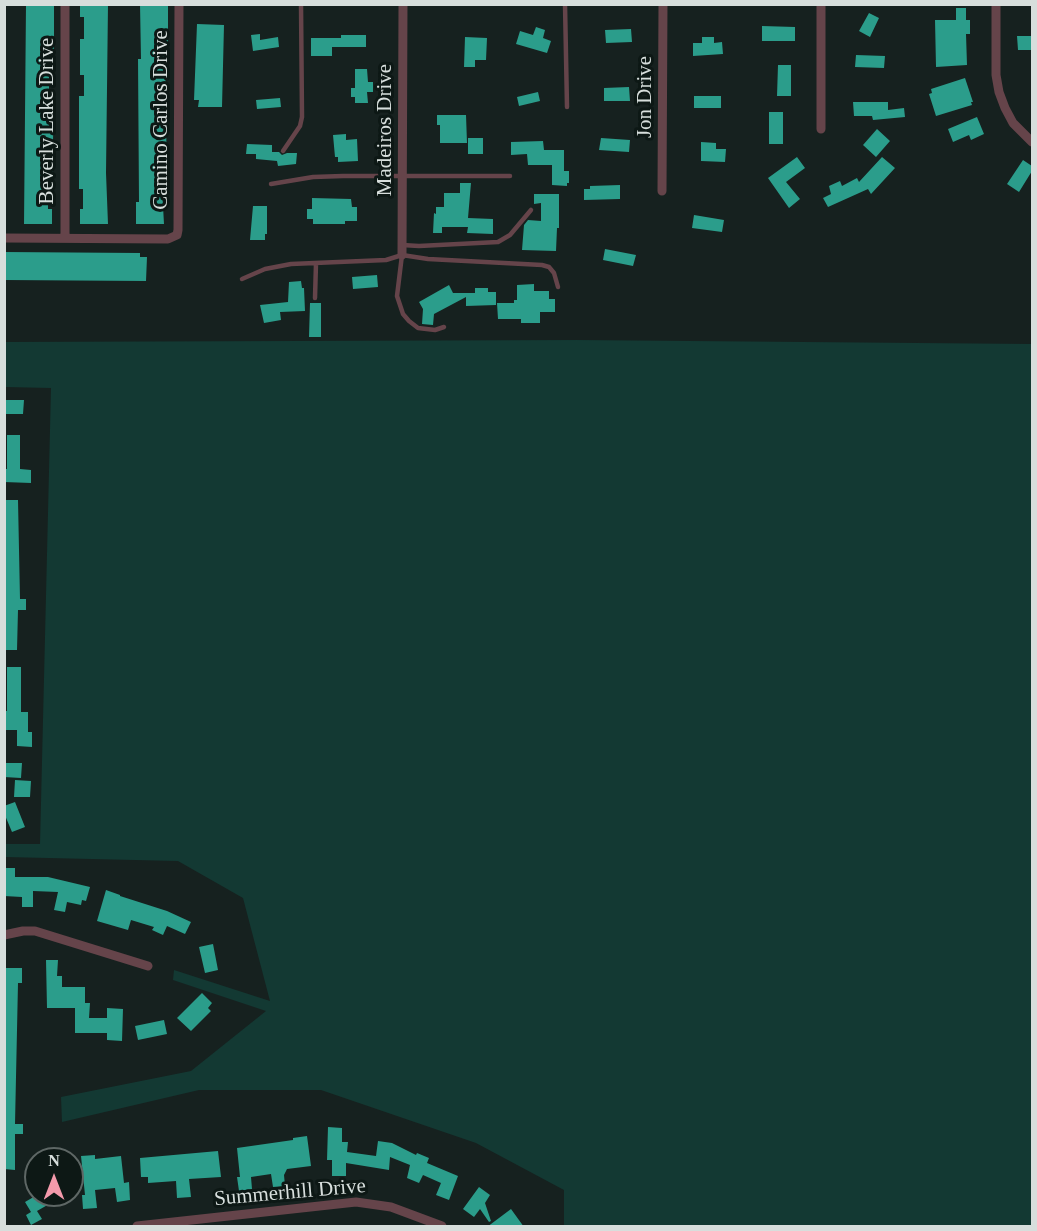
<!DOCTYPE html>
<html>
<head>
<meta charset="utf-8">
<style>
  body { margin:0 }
  #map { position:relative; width:1037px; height:1231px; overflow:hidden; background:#16211f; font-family:"Times New Roman",serif }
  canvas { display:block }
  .frame { position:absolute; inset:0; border:6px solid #d7dedc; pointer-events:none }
  .north { position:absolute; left:24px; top:1147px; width:60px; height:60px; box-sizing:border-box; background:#0d1815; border:2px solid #5e6765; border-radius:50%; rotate:0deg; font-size:16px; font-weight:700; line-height:24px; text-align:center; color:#d7dedc }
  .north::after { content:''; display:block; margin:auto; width:21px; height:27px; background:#f39aab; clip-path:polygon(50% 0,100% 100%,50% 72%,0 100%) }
</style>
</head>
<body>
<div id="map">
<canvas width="1037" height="1231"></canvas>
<div class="frame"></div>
<div class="north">N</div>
</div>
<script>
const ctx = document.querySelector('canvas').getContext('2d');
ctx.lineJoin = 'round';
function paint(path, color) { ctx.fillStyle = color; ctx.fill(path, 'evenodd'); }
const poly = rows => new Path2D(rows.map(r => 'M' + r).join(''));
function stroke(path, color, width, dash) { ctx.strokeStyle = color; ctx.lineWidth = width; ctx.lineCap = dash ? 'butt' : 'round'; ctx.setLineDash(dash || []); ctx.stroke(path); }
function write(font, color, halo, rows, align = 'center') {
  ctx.font = font + ' "Times New Roman",serif'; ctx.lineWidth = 6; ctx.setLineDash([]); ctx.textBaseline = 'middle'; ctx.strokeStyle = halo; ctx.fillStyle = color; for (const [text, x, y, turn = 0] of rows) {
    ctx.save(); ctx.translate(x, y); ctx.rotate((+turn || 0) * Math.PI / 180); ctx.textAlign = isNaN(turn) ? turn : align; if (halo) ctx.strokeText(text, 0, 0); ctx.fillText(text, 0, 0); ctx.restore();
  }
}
const green = poly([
  [577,340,1032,344,1032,1226,564,1226,564,1190,476,1143,321,1090,199,1090,62,1122,61,1097,191,1071,266,1011,173,980,174,970,270,1001,243,898,178,861,5,857,5,844,40,844,51,388,5,387,5,342]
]);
const building = poly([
  [26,4,54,4,54,73,49,73,49,95,54,95,52,187,48,187,48,209,52,209,52,224,24,224],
  [80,4,108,4,106,173,108,224,80,224,80,209,83,209,83,189,79,189,79,96,84,96,84,75,80,75,80,39,84,39,84,17,80,17],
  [140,4,168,4,168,46,165,46,167,188,162,188,164,224,136,224,136,202,139,202,138,59,141,59],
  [956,8,966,8,966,20,970,20,970,34,966,34,967,65,936,67,935,20,956,20],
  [869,13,879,18,870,37,859,31],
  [197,24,224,25,222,107,198,107,199,100,194,100],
  [762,26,795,27,795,41,762,41],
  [536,27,545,30,543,38,551,41,547,53,516,44,520,31,533,35],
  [631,29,632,42,606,43,605,30],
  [260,34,260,40,278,37,279,47,253,51,251,35],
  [341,35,366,35,366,47,332,47,332,56,311,56,311,38,341,38],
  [1017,36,1032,36,1032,50,1018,50],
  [465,37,487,38,486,60,475,60,475,67,464,67],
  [702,37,714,37,714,43,722,42,723,54,693,56,693,43,702,43],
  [856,55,885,56,884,68,855,67],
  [778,65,791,65,791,96,777,96],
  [355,69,367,69,368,82,373,82,373,92,367,92,368,103,355,103,355,97,351,97,351,88,355,88],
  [965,78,973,102,971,102,972,105,936,116,929,94,932,93,931,89],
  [629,87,630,101,604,101,604,88],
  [538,92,540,101,519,106,517,97],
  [694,96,721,96,721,108,694,108],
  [280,98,281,107,257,109,256,100],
  [853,102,888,102,888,110,904,108,905,117,873,120,872,116,854,116],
  [769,112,783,112,783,144,769,144],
  [437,115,466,115,467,143,440,143,440,125,437,125],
  [977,117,984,134,971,140,969,135,953,142,948,129],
  [877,129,890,141,876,157,863,145],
  [346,134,346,140,357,139,358,161,338,162,338,157,335,157,333,135],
  [468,138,483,138,483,154,468,154],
  [601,138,630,140,629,152,599,150],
  [543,141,544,150,564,150,564,171,569,171,569,183,567,183,567,186,552,185,552,165,528,165,527,154,511,155,511,142],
  [701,142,716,143,716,149,726,149,725,162,701,161],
  [247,144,272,145,272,152,279,152,282,155,287,153,297,153,296,164,278,166,277,161,256,159,256,154,246,154],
  [797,157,805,168,786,182,800,199,789,208,768,178],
  [882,157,895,168,871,194,868,189,828,207,823,198,831,194,829,186,840,181,842,186,857,178,859,182],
  [1023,160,1032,166,1032,171,1019,192,1007,184],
  [460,183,471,183,468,218,493,219,493,234,467,233,468,227,442,227,442,233,433,233,434,213,436,214,436,207,444,207,444,193,460,193],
  [620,185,620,199,584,200,584,189,590,189,590,186],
  [534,194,559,194,559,228,557,228,556,251,522,250,524,225,528,220,541,221,541,203,534,204],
  [312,198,351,199,352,207,357,207,357,221,345,221,345,224,313,224,313,219,307,219,307,209,312,209],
  [253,206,267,206,267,234,265,234,265,240,250,240],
  [694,215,724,220,722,232,692,228],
  [605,249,636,255,633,266,603,260],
  [4,252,140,253,140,257,147,257,146,281,4,280],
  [377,275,378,287,353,289,352,277],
  [301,281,302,288,304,288,305,311,280,312,281,320,264,323,260,305,288,302,289,282],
  [534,284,534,291,549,291,549,299,555,299,555,312,540,312,540,323,521,323,521,319,498,319,497,303,514,303,514,300,517,300,517,285],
  [449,285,453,293,475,293,475,288,488,288,488,292,496,292,496,305,466,306,466,297,434,314,433,325,422,324,423,309,419,302],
  [310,303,321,303,321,337,309,337],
  [4,400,24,400,23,414,4,414],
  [7,435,20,435,20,469,31,470,31,483,4,482,4,469,7,469],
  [4,500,18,500,20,599,26,599,26,610,18,610,17,650,4,650],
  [7,667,21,667,21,712,28,712,28,732,32,732,32,747,17,746,17,730,6,730,6,725,4,725,4,711,7,711],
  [4,763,22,763,21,778,4,777],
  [15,780,31,781,30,797,14,797],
  [15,802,25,827,12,832,4,813,4,806],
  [4,868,15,868,15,877,48,877,90,887,86,901,82,900,81,905,67,902,65,912,54,910,58,892,33,891,33,907,22,907,22,897,4,896],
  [106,890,120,895,120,896,167,911,191,922,185,934,167,926,163,935,152,930,154,927,131,920,128,930,97,921],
  [213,944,218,970,205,973,199,947],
  [46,960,58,960,57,976,62,976,62,987,85,987,85,1003,90,1003,89,1018,107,1018,107,1008,123,1009,122,1041,107,1040,107,1033,75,1033,75,1008,47,1008],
  [4,968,22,968,22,983,18,983,15,1124,23,1124,23,1134,15,1134,15,1170,4,1169],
  [202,993,212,1003,208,1008,211,1011,191,1031,177,1018],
  [164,1020,167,1034,138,1040,135,1026],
  [328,1127,342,1128,342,1142,348,1142,347,1152,376,1156,378,1141,392,1143,416,1155,417,1153,429,1158,427,1163,458,1176,449,1200,436,1195,441,1183,423,1175,419,1183,407,1178,410,1165,390,1157,389,1170,346,1163,346,1176,332,1176,332,1160,327,1160],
  [307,1136,311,1166,287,1169,284,1175,285,1186,273,1187,271,1174,251,1177,252,1189,239,1191,237,1177,240,1177,237,1148,293,1140,293,1138],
  [218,1151,221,1177,189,1179,191,1197,177,1198,176,1181,148,1183,148,1177,141,1177,140,1158],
  [95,1155,95,1159,121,1156,124,1183,129,1182,130,1200,117,1202,115,1188,95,1190,97,1208,83,1209,82,1195,85,1195,81,1156],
  [479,1187,490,1195,485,1203,491,1221,489,1222,480,1209,474,1217,463,1209],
  [37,1195,65,1195,37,1211,42,1219,31,1225,26,1215,31,1212,25,1202],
  [511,1209,524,1227,487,1227]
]);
const lane = poly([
  [565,4,567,107],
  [283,151,300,126,302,117,301,4],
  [271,184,313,177,343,176,510,176],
  [402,245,419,246,498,242,510,235,531,210],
  [402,255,397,296,403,314,409,321,418,328,435,330,444,327],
  [242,279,265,269,291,264,386,260,402,255,428,259,542,265,549,267,554,273,558,287],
  [315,298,316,263]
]);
const street = poly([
  [65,4,65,238],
  [996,4,996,75,999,92,1005,108,1013,123,1032,142],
  [821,129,821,4],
  [662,191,663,4],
  [4,238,168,239,177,235,178,230,179,4],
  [402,255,403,4],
  [4,935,23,931,35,931,148,966],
  [137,1226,356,1202,391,1207,442,1226]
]);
const streetNames = [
  ["Jon Drive",645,97,-90],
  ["Camino Carlos Drive",161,120,-90],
  ["Beverly Lake Drive",47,121,-90],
  ["Madeiros Drive",385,130,-90],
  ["Summerhill Drive",290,1193,-5]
];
paint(green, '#133933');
paint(building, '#2b9d8b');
stroke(lane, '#65444a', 4.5);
stroke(street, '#65444a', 9);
write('21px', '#d7dedc', '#0d1815', streetNames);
</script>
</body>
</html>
